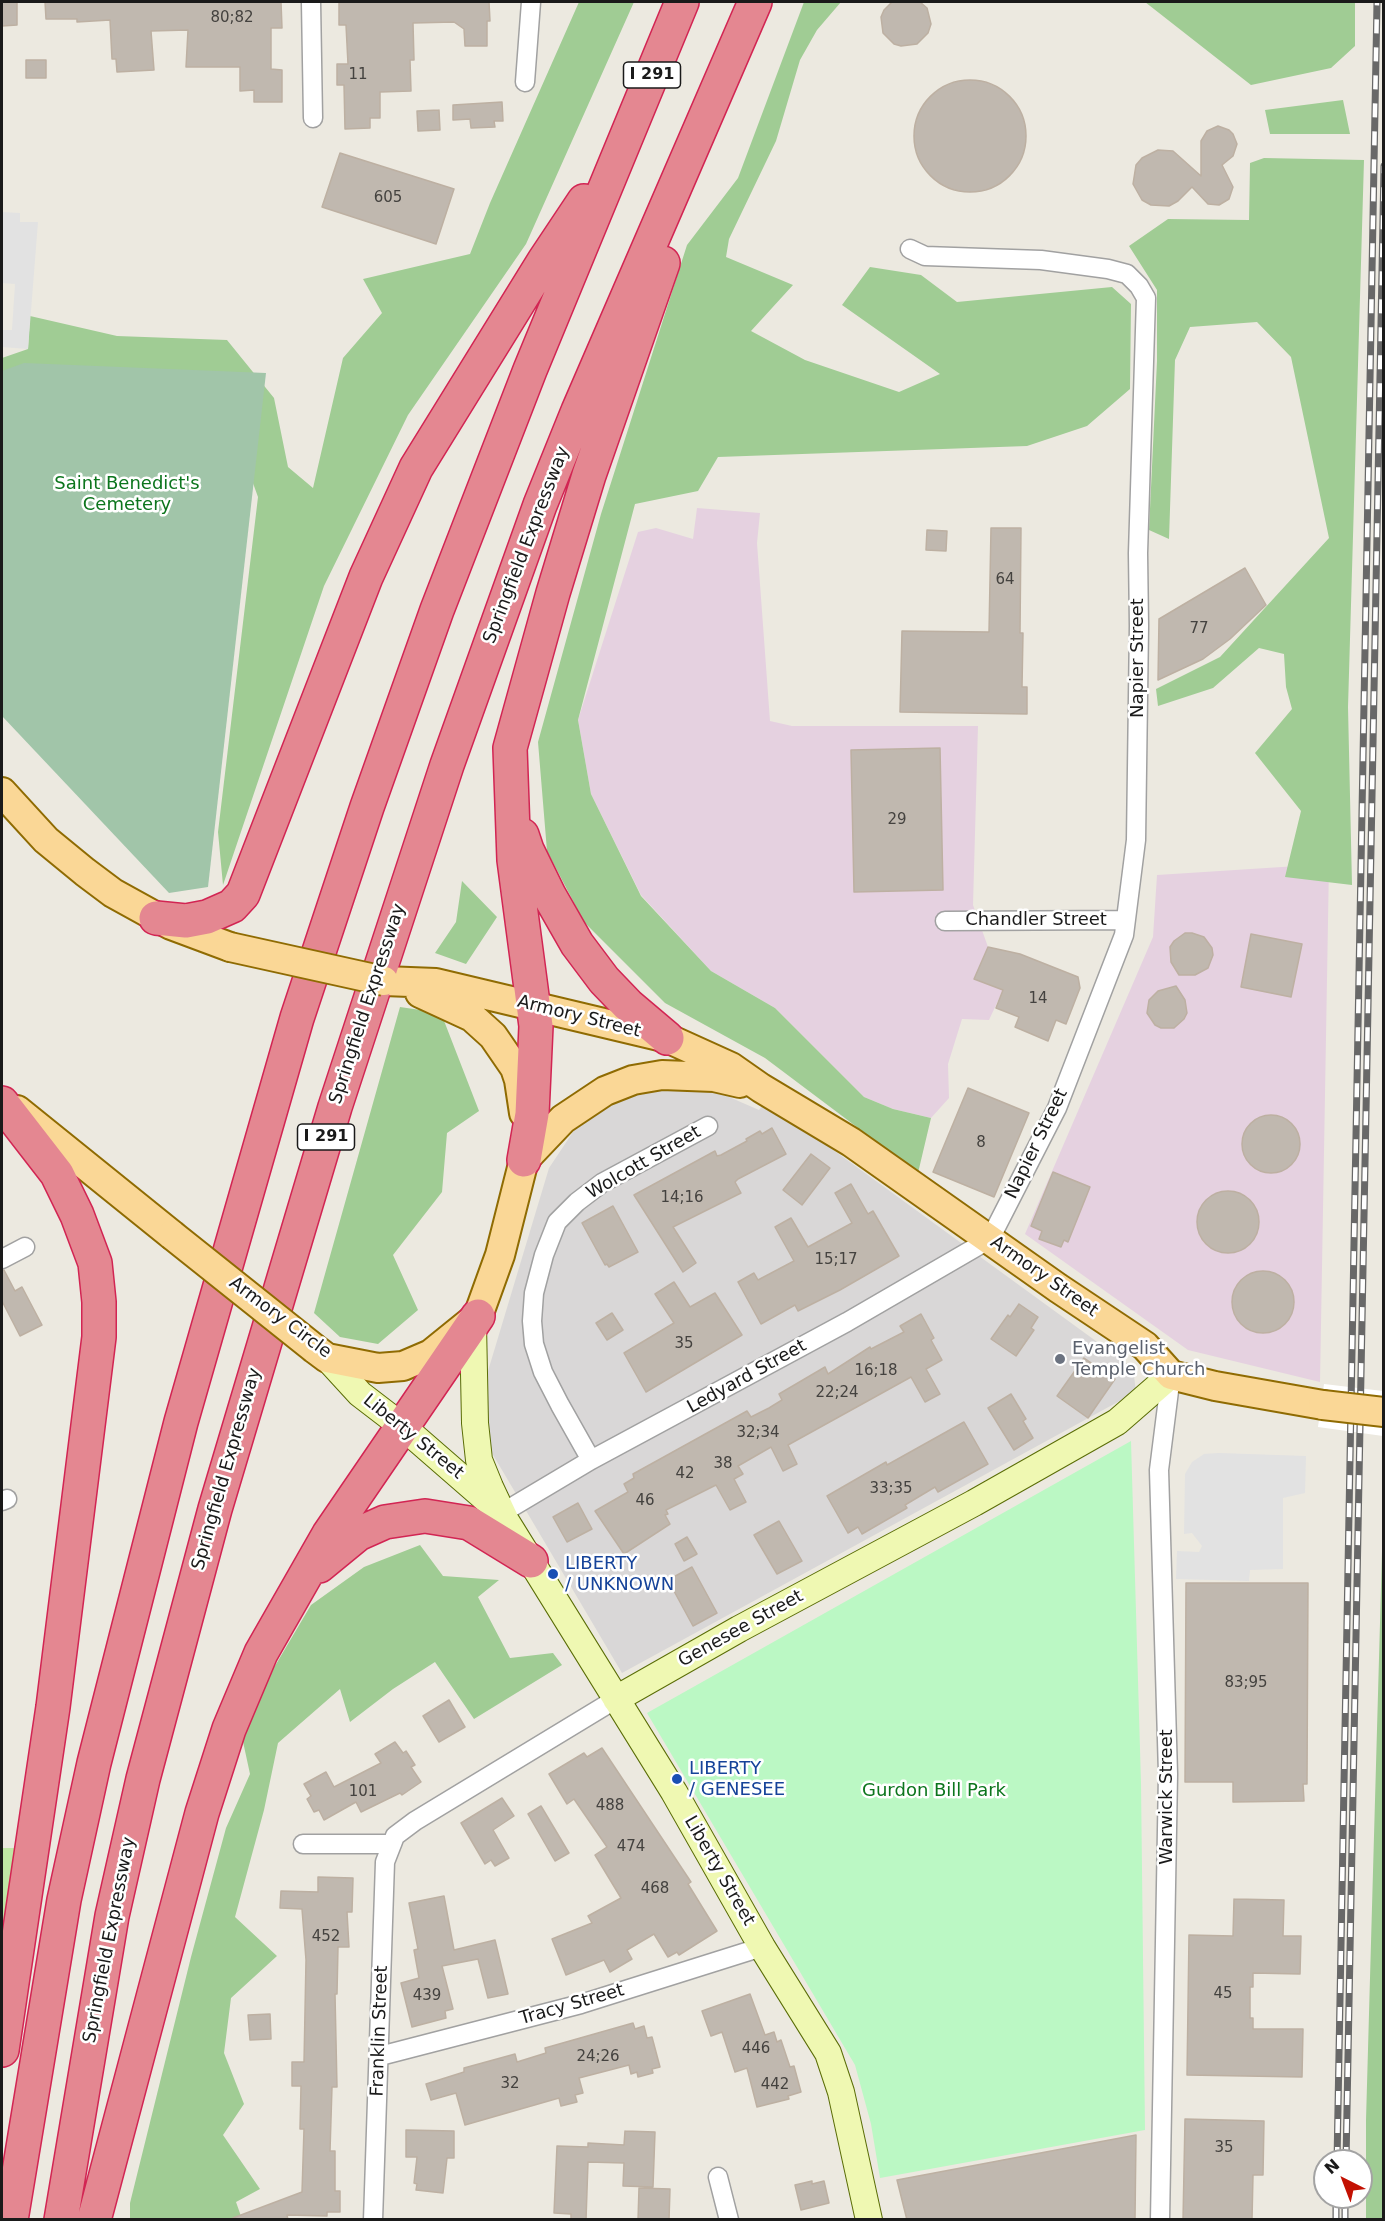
<!DOCTYPE html>
<html>
<head>
<meta charset="utf-8">
<style>
  body { margin:0 }
  #map { position:relative; width:1385px; height:2221px; overflow:hidden; background:#ece9e0; font-family:"DejaVu Sans",sans-serif }
  canvas { display:block }
  .frame { position:absolute; inset:0; border:3px solid #1a1a1a; pointer-events:none }
  .north { position:absolute; left:1313px; top:2149px; width:60px; height:60px; box-sizing:border-box; background:#fff; border:2px solid #a3a3a3; border-radius:50%; rotate:318deg; font-size:16px; font-weight:700; line-height:24px; text-align:center; color:#1a1a1a }
  .north::after { content:''; display:block; margin:auto; width:21px; height:27px; background:#c31102; clip-path:polygon(50% 0,100% 100%,50% 72%,0 100%) }
</style>
</head>
<body>
<div id="map">
<canvas width="1385" height="2221"></canvas>
<div class="frame"></div>
<div class="north">N</div>
</div>
<script>
const ctx = document.querySelector('canvas').getContext('2d');
ctx.lineJoin = 'round';
function paint(path, color) { ctx.fillStyle = color; ctx.fill(path, 'evenodd'); }
const poly = rows => new Path2D(rows.map(r => 'M' + r).join(''));
function stroke(path, color, width, dash) { ctx.strokeStyle = color; ctx.lineWidth = width; ctx.lineCap = dash ? 'butt' : 'round'; ctx.setLineDash(dash || []); ctx.stroke(path); }
function write(font, color, halo, rows, align = 'center') {
  ctx.font = font + ' "DejaVu Sans",sans-serif'; ctx.lineWidth = 5; ctx.setLineDash([]); ctx.textBaseline = 'middle'; ctx.strokeStyle = halo; ctx.fillStyle = color; for (const [text, x, y, turn = 0] of rows) {
    ctx.save(); ctx.translate(x, y); ctx.rotate((+turn || 0) * Math.PI / 180); ctx.textAlign = isNaN(turn) ? turn : align; if (halo) ctx.strokeText(text, 0, 0); ctx.fillText(text, 0, 0); ctx.restore();
  }
}
const residential = poly([
  [653,1087,713,1090,759,1110,766,1101,1133,1368,1136,1392,622,1673,486,1443,482,1391,549,1168,575,1129,609,1105]
]);
const industrial = poly([
  [697,508,760,513,757,543,770,721,792,726,978,726,973,905,988,947,975,978,1003,990,989,1020,962,1019,948,1064,949,1098,931,1118,893,1109,864,1097,775,1008,711,971,641,895,591,794,578,720,638,532,656,528,693,539],
  [1329,864,1320,1382,1188,1350,1025,1234,1153,937,1157,875]
]);
const grass = poly([
  [2,1848,18,1848,2,1960]
]);
const forest = poly([
  [579,2,634,2,526,244,408,415,324,586,223,885,218,832,258,497,224,403,2,396,2,358,28,349,30,316,117,336,227,340,274,398,288,467,313,488,343,358,382,313,363,279,470,254,490,203],
  [804,2,841,2,817,30,800,60,776,141,729,239,726,257,793,285,751,331,805,360,899,392,940,374,842,305,870,267,921,275,957,302,1112,287,1131,304,1130,389,1087,426,1027,446,718,457,698,491,635,504,578,720,591,794,641,896,711,971,775,1008,864,1097,893,1109,931,1118,918,1173,765,1058,665,1003,584,922,547,851,538,742,601,514,687,245,738,178],
  [1145,2,1355,2,1355,46,1331,68,1251,85],
  [1343,100,1350,134,1270,134,1265,110],
  [1264,158,1364,160,1348,707,1352,885,1285,877,1301,811,1255,753,1292,709,1286,687,1284,654,1259,648,1213,688,1158,706,1156,689,1220,657,1329,538,1291,357,1257,322,1190,327,1175,360,1169,539,1149,530,1157,361,1157,290,1129,246,1168,219,1249,220,1250,163],
  [462,881,497,917,466,964,435,953,456,922],
  [400,1007,441,1013,479,1111,447,1133,442,1192,393,1255,418,1310,378,1344,340,1337,314,1313],
  [1383,1516,1384,2219,1366,2220,1366,2120],
  [420,1545,443,1576,499,1580,478,1597,510,1658,553,1653,562,1665,474,1719,435,1662,393,1689,350,1722,340,1689,278,1743,264,1810,235,1917,277,1956,231,1998,224,2053,244,2104,223,2135,260,2189,236,2202,242,2219,130,2220,130,2203,191,1957,226,1828,250,1774,242,1737,272,1671,311,1605,364,1567]
]);
const cemetery = poly([
  [24,363,266,373,208,887,169,893,2,716,2,371]
]);
const park = poly([
  [1131,1441,1141,1783,1145,2130,880,2178,871,2124,855,2065,647,1713]
]);
const parking = poly([
  [2,212,20,213,20,222,38,222,28,349,2,347,2,330,12,330,15,284,2,283],
  [1219,1453,1306,1456,1305,1493,1283,1498,1283,1569,1250,1570,1249,1581,1176,1579,1177,1551,1199,1552,1202,1546,1192,1533,1184,1534,1185,1474,1192,1462,1204,1454]
]);
const pier = poly([
  [1324,1384,1383,1391,1383,1436,1318,1427]
]);
const building = poly([
  [2,2,17,2,17,25,2,26,2,2],
  [45,2,281,2,282,28,271,28,271,69,282,70,282,102,254,102,254,90,240,91,240,67,186,67,188,30,151,31,154,70,117,72,116,59,112,59,110,20,77,22,77,19,46,19,45,2],
  [339,2,489,2,490,21,487,21,487,46,465,46,464,29,454,22,413,23,414,60,410,60,411,91,380,92,380,118,370,118,370,128,345,129,344,85,337,85,337,64,348,64,346,25,339,25,339,2],
  [892,2,920,2,927,8,931,24,928,33,917,44,901,46,894,44,883,33,881,17,884,10,892,2],
  [26,60,46,60,46,78,26,78,26,60],
  '914 136a56 56 0 1 1 112 0a56 56 0 1 1-112 0Z',
  [502,102,503,121,494,121,495,127,471,128,470,119,453,120,453,105,502,102],
  [439,110,440,130,418,131,417,111,439,110],
  [1218,126,1229,130,1233,134,1237,144,1233,156,1222,165,1233,187,1229,199,1219,205,1208,204,1192,187,1178,201,1169,206,1151,205,1142,200,1133,184,1136,165,1142,158,1158,150,1173,151,1201,176,1201,141,1207,131,1218,126],
  [340,153,454,189,436,244,322,207,340,153],
  [991,528,1021,528,1020,633,1023,633,1022,687,1027,687,1027,714,900,712,902,631,989,632,991,528],
  [927,530,947,531,946,551,926,550,927,530],
  [1245,568,1266,605,1230,639,1203,659,1158,680,1159,619,1245,568],
  [940,748,943,890,854,892,851,750,940,748],
  [1185,933,1192,933,1204,937,1212,948,1213,955,1208,968,1195,975,1179,975,1171,962,1170,947,1174,941,1185,933],
  [1251,934,1302,944,1291,997,1241,987,1251,934],
  [988,947,1020,954,1078,977,1080,988,1066,1024,1056,1020,1048,1041,1015,1027,1019,1017,996,1008,1003,990,974,979,988,947],
  [1176,986,1185,1000,1187,1013,1184,1019,1174,1028,1161,1028,1155,1025,1147,1013,1149,1000,1158,991,1176,986],
  [968,1088,1029,1113,994,1197,933,1172,968,1088],
  '1242 1144a29 29 0 1 1 58 0a29 29 0 1 1-58 0Z',
  [772,1128,786,1154,738,1179,735,1182,741,1193,673,1227,696,1263,683,1272,634,1195,715,1151,717,1156,721,1155,747,1141,746,1139,760,1131,762,1134,772,1128],
  [811,1154,830,1168,802,1205,783,1190,811,1154],
  [1053,1172,1090,1187,1068,1242,1064,1240,1061,1247,1039,1239,1042,1231,1031,1226,1053,1172],
  [851,1184,868,1214,873,1211,899,1256,840,1290,798,1311,795,1305,761,1324,738,1282,754,1273,758,1280,794,1261,775,1227,791,1218,808,1247,852,1223,835,1193,851,1184],
  '1197 1222a31 31 0 1 1 62 0a31 31 0 1 1-62 0Z',
  [613,1206,638,1252,609,1267,607,1264,605,1265,582,1223,613,1206],
  [2,1270,4,1270,15,1291,22,1287,42,1325,20,1336,2,1301,2,1270],
  '1232 1302a31 31 0 1 1 62 0a31 31 0 1 1-62 0Z',
  [674,1282,690,1307,715,1293,742,1335,646,1392,624,1353,674,1323,655,1294,674,1282],
  [1019,1304,1038,1317,1031,1328,1034,1330,1016,1356,991,1339,1008,1315,1010,1317,1019,1304],
  [612,1313,623,1330,607,1340,596,1323,612,1313],
  [921,1314,934,1338,931,1340,942,1360,926,1369,940,1394,925,1402,911,1377,788,1445,797,1464,783,1471,771,1447,738,1466,743,1474,734,1479,746,1502,730,1510,716,1485,666,1510,668,1514,665,1515,670,1524,624,1554,595,1511,628,1492,624,1484,634,1478,633,1474,747,1411,751,1417,769,1408,782,1400,779,1394,825,1367,828,1374,870,1347,871,1349,904,1332,900,1326,921,1314],
  [1084,1358,1115,1379,1088,1418,1057,1396,1084,1358],
  [1011,1394,1026,1419,1023,1421,1033,1438,1014,1450,988,1408,1011,1394],
  [964,1422,988,1464,938,1492,935,1487,905,1505,907,1508,862,1534,858,1527,848,1533,827,1496,886,1462,887,1465,964,1422],
  [578,1503,592,1529,567,1542,553,1517,578,1503],
  [779,1521,802,1561,777,1574,754,1535,779,1521],
  [687,1537,697,1554,684,1561,675,1544,687,1537],
  [692,1567,717,1613,693,1626,668,1580,692,1567],
  [1186,1583,1308,1583,1307,1784,1303,1784,1304,1801,1233,1802,1233,1782,1185,1782,1186,1583],
  [449,1700,465,1727,439,1742,423,1716,449,1700],
  [395,1742,403,1753,406,1751,415,1765,411,1767,421,1782,402,1795,400,1793,361,1812,356,1802,324,1820,319,1810,314,1812,307,1799,311,1796,304,1784,326,1772,334,1787,381,1763,375,1754,395,1742],
  [602,1748,691,1882,688,1884,717,1931,679,1955,677,1952,668,1957,654,1934,627,1950,632,1959,610,1972,604,1960,566,1975,552,1939,592,1923,588,1916,621,1898,595,1855,607,1847,574,1799,567,1804,549,1774,584,1753,587,1757,602,1748],
  [502,1798,514,1816,493,1830,509,1858,495,1866,491,1860,485,1864,461,1823,502,1798],
  [541,1806,569,1853,555,1861,528,1814,541,1806],
  [318,1877,353,1878,352,1912,347,1912,349,1947,338,1947,337,1994,335,1994,337,2087,332,2087,330,2151,335,2151,335,2191,340,2191,340,2212,327,2212,327,2216,287,2215,288,2220,234,2220,233,2218,302,2192,304,2129,300,2129,301,2086,292,2086,292,2062,304,2062,306,1960,302,1909,280,1908,281,1891,318,1892,318,1877],
  [444,1896,454,1950,495,1940,508,1994,488,1998,478,1959,442,1966,453,2009,445,2011,446,2018,412,2027,401,1983,419,1978,414,1950,418,1949,409,1903,444,1896],
  [1234,1899,1284,1900,1283,1936,1301,1936,1300,1974,1253,1973,1253,1987,1250,1987,1250,2018,1253,2018,1253,2029,1303,2029,1302,2077,1187,2075,1189,1935,1233,1936,1234,1899],
  [750,1994,765,2035,774,2032,777,2042,781,2040,790,2067,794,2066,801,2092,788,2096,789,2099,757,2107,747,2068,735,2072,722,2032,711,2036,702,2011,750,1994],
  [270,2014,271,2039,250,2040,248,2015,270,2014],
  [633,2023,635,2029,644,2026,647,2038,652,2037,660,2067,652,2069,653,2073,638,2077,637,2072,631,2074,629,2065,579,2078,583,2093,575,2095,577,2102,561,2106,559,2098,465,2125,456,2093,431,2100,426,2084,464,2072,464,2068,515,2054,517,2062,546,2053,545,2048,633,2023],
  [1185,2119,1264,2121,1263,2175,1253,2175,1252,2220,1183,2220,1185,2119],
  [406,2130,454,2131,454,2158,447,2158,443,2193,416,2190,417,2184,414,2183,417,2157,406,2157,406,2130],
  [625,2131,655,2132,653,2187,623,2186,624,2163,588,2162,586,2220,571,2220,571,2214,554,2213,557,2146,588,2147,588,2143,624,2145,625,2131],
  [1136,2135,1135,2220,907,2220,897,2180,1136,2135],
  [812,2181,812,2184,824,2181,829,2203,801,2210,795,2185,812,2181],
  [639,2188,670,2189,669,2220,638,2220,639,2188]
]);
const street = poly([
  [311,2,313,118],
  [525,82,531,2],
  [945,921,1126,920],
  [2,1259,25,1247],
  [591,1460,560,1405,543,1372,534,1344,532,1321,534,1293,544,1255,557,1222,577,1202,602,1183,708,1126],
  [2,1501,7,1499],
  [502,1513,591,1460,847,1322,990,1239,1057,1108,1124,935,1136,840,1139,626,1138,553,1146,298,1139,286,1127,274,1108,269,1041,260,925,256,910,249],
  [303,1844,392,1844,395,1836,415,1821,616,1699],
  [380,2056,581,2004,762,1947],
  [718,2177,729,2220],
  [373,2220,385,1862,392,1844],
  [1160,2220,1168,1774,1159,1470,1171,1375]
]);
const secondary = poly([
  [473,1324,475,1423,479,1460,490,1487,506,1521,674,1792,762,1947,828,2053,841,2092,869,2220],
  [327,1358,360,1394,403,1427,495,1507],
  [616,1699,739,1629,974,1503,1117,1422,1171,1375]
]);
const primary = poly([
  [2,792,46,840,85,872,113,893,171,925,230,947],
  [384,981,436,983,667,1038,731,1067,761,1088,851,1142,1058,1288,1145,1346,1171,1375,1215,1386,1323,1405],
  [420,993,472,1017,493,1036,515,1068,519,1080,524,1113],
  [17,1110,172,1235],
  [315,1349,327,1358,378,1368,403,1366,431,1354,478,1316,500,1255,524,1160,563,1119,605,1091,633,1080,662,1075,714,1077,740,1083]
]);
const highway = poly([
  [522,835,527,850,549,895,577,944,604,980,628,1005,667,1038],
  [156,918,186,921,207,917,232,906,243,894,366,577,416,468,544,261,584,201],
  [2,1103,57,1174,77,1215,95,1263,99,1302,99,1337,53,1707,2,2050],
  [524,1160,532,1114,536,1026,514,860,510,748,553,593,589,475,663,263],
  [319,1566,358,1534,385,1522,425,1516,469,1523,531,1561],
  [11,2220,64,1900,94,1763,181,1422,297,1018,367,807,437,610,530,370,682,2],
  [61,2220,112,1916,143,1779,215,1509,335,1107,447,765,540,505,578,411,755,2],
  [94,2220,202,1813,229,1729,261,1653,329,1534,478,1316]
]);
const rail = poly([
  [1337,2161,1377,2],
  [1346,2161,1384,166],
  [1336,2220,1336,2197],
  [1345,2220,1345,2197]
]);
const primaryBridge = poly([
  [230,947,384,981],
  [172,1235,315,1349],
  [1323,1405,1384,1412]
]);
const markers = [
  [1060,1359,6,"#6b7280"],
  [553,1574,6,"#1a4fb4"],
  [677,1779,6,"#1a4fb4"]
];
const numberNames = [
  ["80;82",232,18],
  ["11",358,75],
  ["605",388,198],
  ["64",1005,580],
  ["77",1199,629],
  ["29",897,820],
  ["14",1038,999],
  ["8",981,1143],
  ["14;16",682,1198],
  ["15;17",836,1260],
  ["35",684,1344],
  ["16;18",876,1371],
  ["22;24",837,1393],
  ["32;34",758,1433],
  ["38",723,1464],
  ["42",685,1474],
  ["33;35",891,1489],
  ["46",645,1501],
  ["83;95",1246,1683],
  ["101",363,1792],
  ["488",610,1806],
  ["474",631,1847],
  ["468",655,1889],
  ["452",326,1937],
  ["45",1223,1994],
  ["439",427,1996],
  ["446",756,2049],
  ["24;26",598,2057],
  ["32",510,2084],
  ["442",775,2085],
  ["35",1224,2148]
];
const shields = [
  [652,75,57],
  [326,1137,57]
];
const shieldNames = [
  ["I 291",652,75],
  ["I 291",326,1137]
];
const parkNames = [
  ["Saint Benedict's",127,484],
  ["Cemetery",127,505],
  ["Gurdon Bill Park",934,1791]
];
const streetNames = [
  ["Springfield Expressway",527,545,-69],
  ["Napier Street",1138,658,-90],
  ["Chandler Street",1036,920],
  ["Springfield Expressway",368,1004,-72],
  ["Armory Street",579,1017,14],
  ["Napier Street",1037,1144,-64],
  ["Wolcott Street",644,1163,-30],
  ["Armory Street",1044,1277,35],
  ["Armory Circle",280,1318,37],
  ["Ledyard Street",747,1377,-29],
  ["Liberty Street",413,1437,39],
  ["Springfield Expressway",227,1469,-74],
  ["Genesee Street",741,1629,-29],
  ["Warwick Street",1167,1797,-90],
  ["Liberty Street",719,1871,60],
  ["Springfield Expressway",110,1940,-79],
  ["Tracy Street",572,2005,-16],
  ["Franklin Street",380,2031,-88]
];
const worshipNames = [
  ["Evangelist",1072,1349],
  ["Temple Church",1072,1370]
];
const transitNames = [
  ["LIBERTY",565,1564],
  ["/ UNKNOWN",565,1585],
  ["LIBERTY",689,1769],
  ["/ GENESEE",689,1790]
];
paint(residential, '#d9d7d7');
paint(industrial, '#e5d1e0');
paint(grass, '#c0e7a5');
paint(forest, '#a0cc94');
paint(cemetery, '#a1c5a9');
paint(park, '#bbf8c4');
paint(parking, '#e2e2e2');
paint(pier, '#fff');
paint(building, '#c0b8af');
stroke(building, '#bdb0a2', 1.5);
stroke(street, '#a1a1a1', 21);
stroke(secondary, '#5a6d06', 28);
stroke(primary, '#8f6b02', 32);
stroke(highway, '#d22553', 36);
stroke(street, '#fff', 18);
stroke(secondary, '#eff8b2', 26);
stroke(primary, '#fad796', 28);
stroke(highway, '#e48791', 33);
stroke(rail, '#686868', 7);
stroke(rail, '#fff', 4.5, [14]);
stroke(primaryBridge, '#8f6b02', 32, []);
stroke(primaryBridge, '#fad796', 28);
for (const [x, y, r, color] of markers) { const dot = new Path2D(); dot.arc(x, y, r, 0, 2 * Math.PI); ctx.fillStyle = color; ctx.fill(dot); stroke(dot, '#fff', 2); }
write('15px', '#44423f', null, numberNames);
for (const [x, y, w] of shields) { const box = new Path2D(); box.roundRect(x - w / 2, y - 13, w, 26, 4.5); ctx.fillStyle = '#fff'; ctx.fill(box); stroke(box, '#1a1a1a', 1.5); }
write('bold 16px', '#1a1a1a', null, shieldNames);
write('18px', '#0c751d', '#fff', parkNames);
write('18px', '#1a1a1a', '#fff', streetNames);
write('18px', '#5b616d', '#fff', worshipNames, 'left');
write('18px', '#164399', '#fff', transitNames, 'left');
</script>
</body>
</html>
